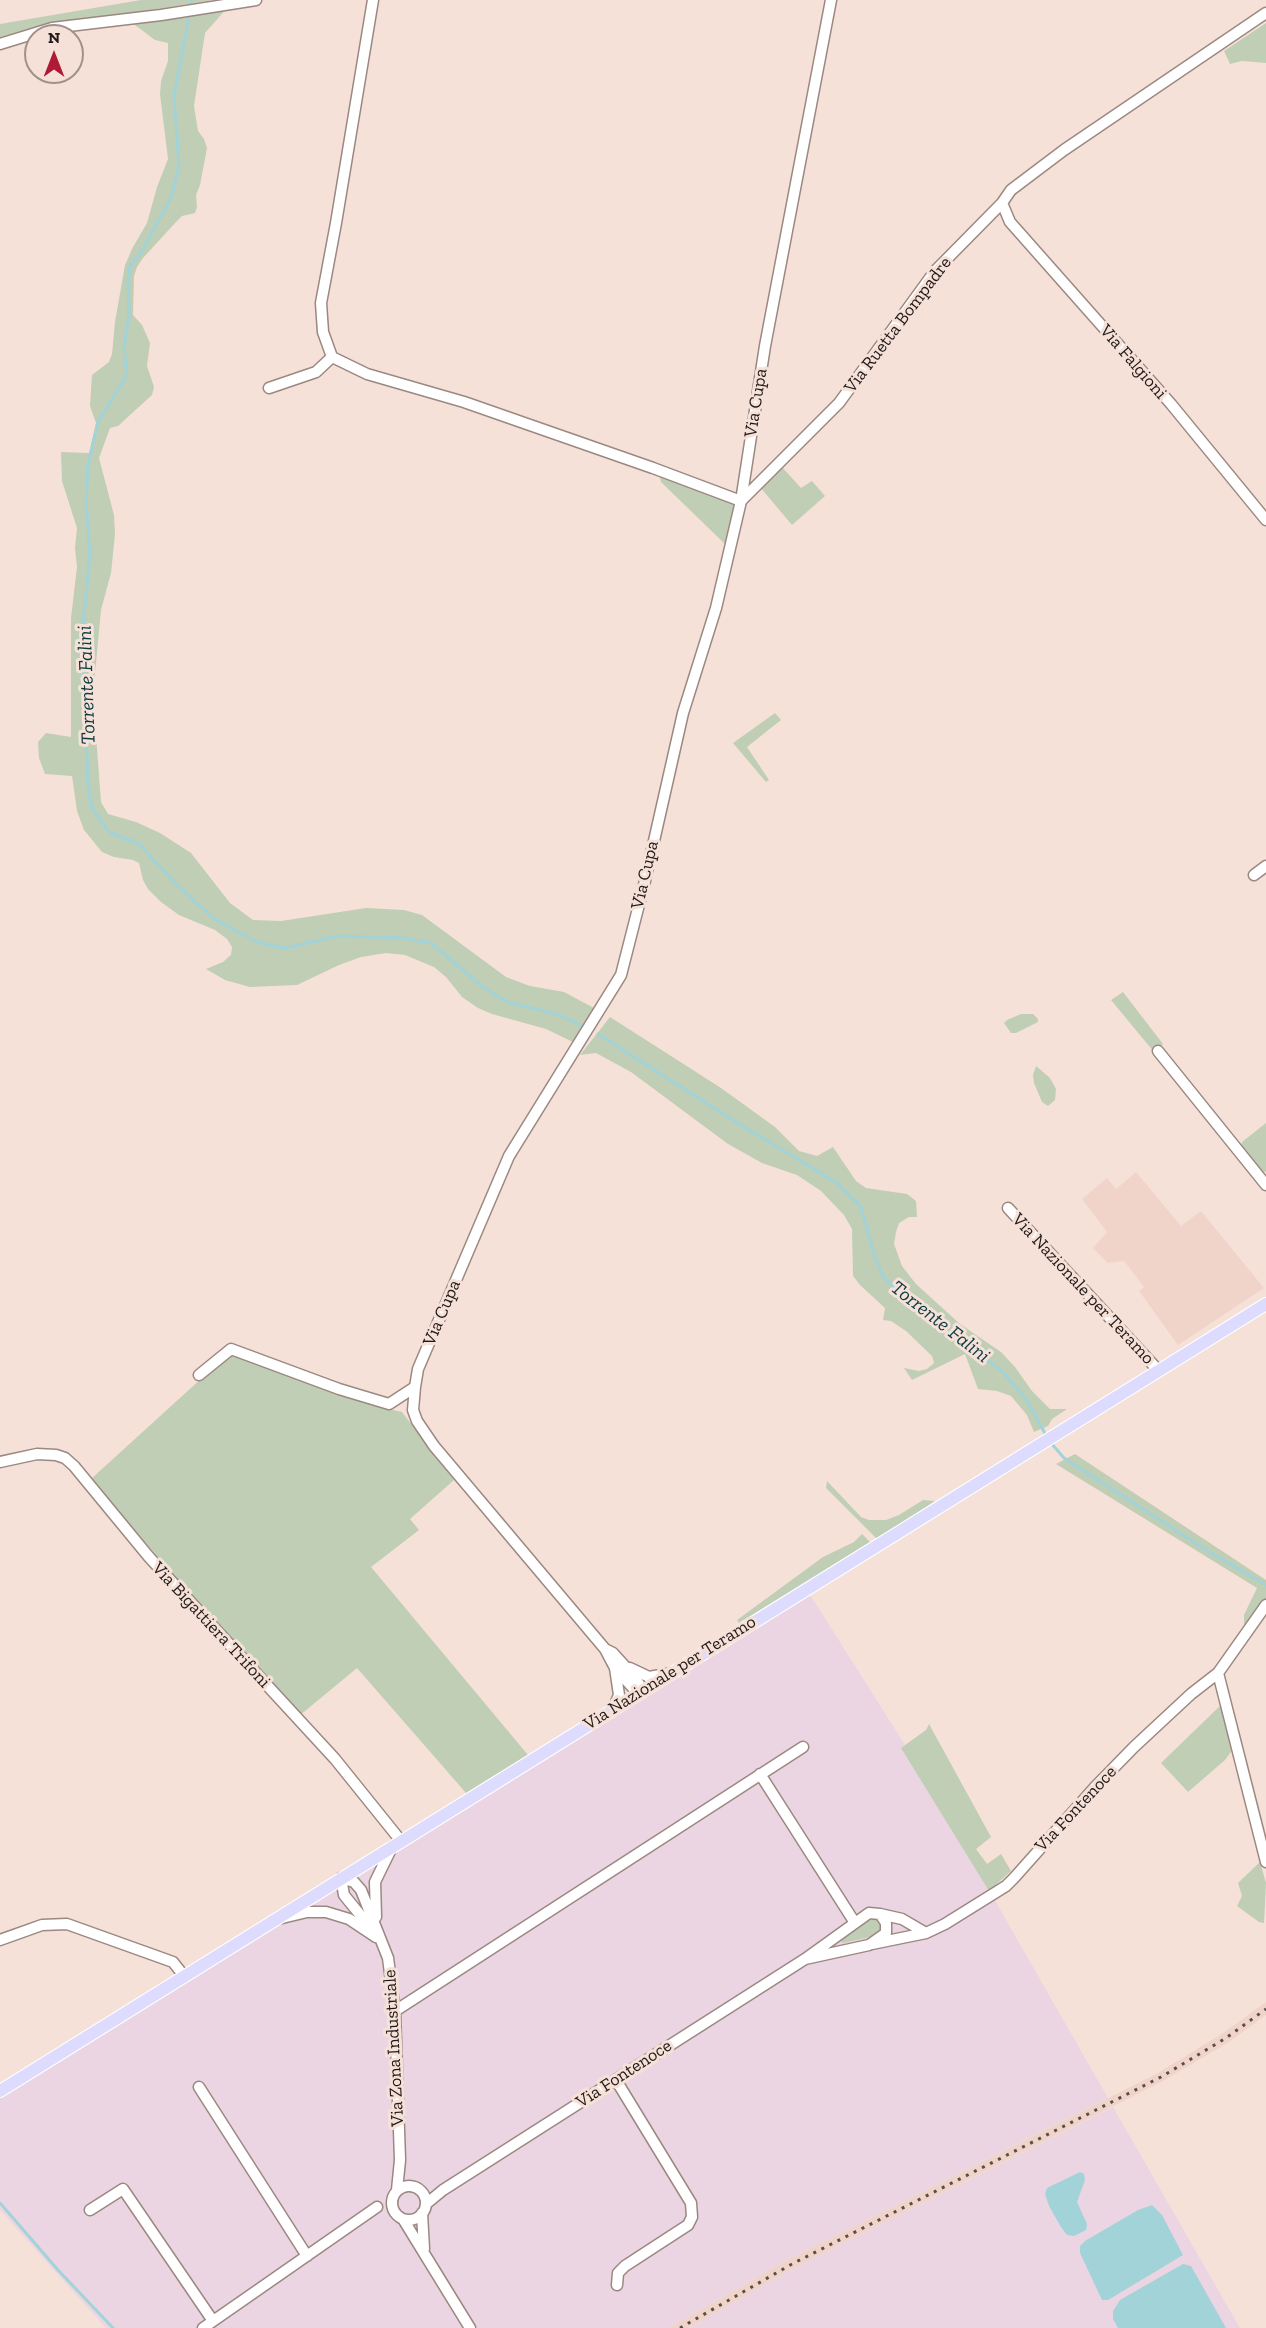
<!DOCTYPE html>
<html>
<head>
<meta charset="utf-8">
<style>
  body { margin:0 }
  #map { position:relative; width:1266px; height:2328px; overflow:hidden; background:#f6e1d9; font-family:"Zilla Slab",serif }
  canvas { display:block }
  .north { position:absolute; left:24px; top:24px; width:60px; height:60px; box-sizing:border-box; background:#f6e1d9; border:2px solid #a0918b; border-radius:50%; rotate:0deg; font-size:16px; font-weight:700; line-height:24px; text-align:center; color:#201917 }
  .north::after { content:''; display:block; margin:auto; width:21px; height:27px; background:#af1a36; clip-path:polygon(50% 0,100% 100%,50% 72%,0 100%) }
</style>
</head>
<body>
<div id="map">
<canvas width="1266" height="2328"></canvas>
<div class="north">N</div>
</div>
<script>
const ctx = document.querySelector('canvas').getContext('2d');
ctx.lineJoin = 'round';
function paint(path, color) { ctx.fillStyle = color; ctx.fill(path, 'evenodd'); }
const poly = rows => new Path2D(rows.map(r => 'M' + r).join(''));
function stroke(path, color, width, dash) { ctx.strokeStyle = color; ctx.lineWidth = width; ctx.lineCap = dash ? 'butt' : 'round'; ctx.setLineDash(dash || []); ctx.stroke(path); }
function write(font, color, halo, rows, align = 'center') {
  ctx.font = font + ' "Zilla Slab",serif'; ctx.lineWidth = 6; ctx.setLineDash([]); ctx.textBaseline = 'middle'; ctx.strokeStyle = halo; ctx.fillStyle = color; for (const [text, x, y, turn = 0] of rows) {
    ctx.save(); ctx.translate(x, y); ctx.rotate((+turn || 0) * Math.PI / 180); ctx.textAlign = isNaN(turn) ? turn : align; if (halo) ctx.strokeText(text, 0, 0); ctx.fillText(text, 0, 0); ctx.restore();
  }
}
const built = poly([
  [1136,1172,1181,1226,1201,1211,1264,1288,1178,1345,1139,1291,1144,1287,1124,1261,1108,1263,1093,1248,1107,1232,1082,1199,1107,1178,1116,1189],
  [1266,2002,1266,2015,1229,2042,1163,2081,794,2268,689,2328,669,2328,789,2259,1158,2073,1223,2033]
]);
const industrial = poly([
  [809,1593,905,1745,901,1748,982,1878,1108,2098,789,2259,669,2328,106,2328,0,2210,0,2097],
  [1113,2107,1240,2328,689,2328,794,2268]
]);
const green = poly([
  [141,0,213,0,107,17,0,39,0,24],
  [228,7,205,33,194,106,198,131,204,139,207,148,200,185,196,195,197,207,195,213,182,216,176,222,143,258,137,267,134,276,133,315,142,325,150,343,147,366,154,387,152,395,118,426,110,428,99,458,114,515,115,534,111,573,101,610,93,695,101,802,108,814,136,822,160,833,191,853,230,903,253,920,281,921,366,908,404,910,422,915,506,977,530,986,564,992,594,1008,573,1042,546,1029,492,1014,478,1008,462,997,446,977,434,967,405,955,386,953,361,957,339,965,297,985,250,987,225,980,206,969,223,962,231,955,232,947,227,939,215,930,179,915,161,902,148,889,143,880,139,863,133,860,114,857,102,852,84,830,77,811,72,776,45,774,39,758,38,742,46,733,71,737,71,618,77,567,75,548,77,528,62,481,61,452,89,453,96,423,90,406,92,375,109,362,112,354,115,322,125,265,133,247,147,223,157,187,168,159,160,94,161,81,168,61,168,43,155,40,135,25,124,24],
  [1266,23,1266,63,1242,61,1230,64,1224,51],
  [781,466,801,488,812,481,825,496,792,525,760,487],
  [659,474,736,502,726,545,661,482],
  [775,713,781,720,747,747,769,780,766,782,733,743],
  [1123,992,1163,1044,1154,1052,1111,1000],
  [1021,1014,1033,1014,1038,1019,1038,1022,1016,1033,1011,1033,1004,1023,1007,1020],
  [610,1017,721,1088,775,1127,799,1151,817,1156,833,1147,856,1181,866,1188,907,1194,916,1201,917,1217,909,1217,899,1223,896,1232,894,1244,902,1266,916,1284,960,1324,1001,1352,1015,1367,1032,1391,1050,1409,1067,1409,1052,1419,1048,1426,1034,1432,1027,1415,1011,1396,997,1391,978,1389,965,1354,912,1380,904,1368,919,1371,927,1369,934,1363,932,1356,906,1331,891,1321,883,1320,885,1308,860,1285,853,1276,852,1229,844,1215,821,1191,797,1175,762,1163,728,1144,631,1072,596,1053,580,1055],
  [1036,1066,1050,1078,1056,1089,1055,1100,1048,1106,1042,1102,1034,1083,1033,1075],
  [1266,1123,1266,1171,1262,1174,1241,1147,1242,1142],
  [231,1356,238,1356,368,1404,402,1412,454,1480,410,1519,419,1530,371,1567,528,1755,466,1793,357,1668,299,1716,226,1636,91,1479,203,1377,221,1361],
  [1075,1454,1266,1580,1266,1599,1244,1626,1244,1615,1257,1588,1056,1464],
  [827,1481,861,1517,869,1520,886,1520,899,1515,923,1500,935,1501,877,1539,826,1488],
  [862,1534,870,1542,739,1623,737,1620,823,1557,854,1542],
  [1223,1703,1233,1749,1225,1760,1188,1792,1161,1763],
  [929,1724,991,1837,976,1849,987,1864,1001,1854,1011,1871,989,1891,901,1748,926,1730],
  [1260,1862,1266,1883,1264,1923,1259,1922,1237,1906,1242,1896,1238,1883],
  [873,1917,879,1920,883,1930,878,1935,843,1943,841,1941,841,1936]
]);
const water = poly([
  [1080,2172,1084,2174,1085,2180,1077,2202,1087,2224,1086,2230,1074,2236,1067,2235,1061,2227,1049,2206,1045,2194,1047,2188],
  [1152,2205,1162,2215,1183,2255,1108,2300,1102,2300,1080,2253,1080,2246,1085,2241,1138,2210],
  [1183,2264,1191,2266,1226,2328,1118,2328,1113,2319,1113,2311,1120,2300]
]);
const stream = poly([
  [191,4,191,0],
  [189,17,174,96,179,166,171,198,142,251,130,266,128,282,129,314,124,349,127,375,98,422,88,465,86,503,90,553,82,634,88,784,92,808,109,832,139,844,178,886,214,919,257,942,284,948,339,936,404,938,431,943,483,987,508,1002,559,1015,583,1026],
  [598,1034,736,1122,837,1183,861,1207,873,1251,883,1277,912,1305,1001,1370,1026,1399,1047,1437],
  [1051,1443,1064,1458,1211,1553,1266,1585],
  [0,2203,58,2270,113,2328]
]);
const minor = poly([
  [373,0,336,223,321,303,323,332,332,357,367,374,464,402,653,468,741,501,839,403,935,271,1002,203,1011,190,1064,150,1266,13],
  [0,44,52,28,161,15,256,0],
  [1002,203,1010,222,1171,404,1266,520],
  [269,388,316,372,332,357],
  [1254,875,1266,866],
  [1158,1051,1266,1185],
  [1008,1208,1158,1370],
  [199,1375,231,1349,339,1389,389,1404,415,1387],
  [0,1462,37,1454,56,1455,65,1458,74,1466,149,1557,335,1759,401,1841],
  [605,1649,615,1668,633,1688,641,1692],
  [630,1668,649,1677,666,1674],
  [1218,1673,1266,1862],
  [641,1692,639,1684,632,1674,613,1653,605,1649,434,1446,417,1421,413,1410,415,1387,418,1369,509,1156,621,975,644,885,683,713,716,608,741,501,765,346,831,0],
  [613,1709,619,1695,615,1668],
  [760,1774,855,1923],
  [376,1917,375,1882,392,1847],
  [282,1918,307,1912,326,1912,349,1919,376,1937],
  [926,1933,945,1924,1006,1886,1014,1878,1095,1787,1134,1747,1191,1694,1218,1673,1266,1605],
  [379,1938,344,1895,341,1878,354,1882,361,1890,388,1958,395,2011,400,2160,397,2190],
  [0,1940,42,1925,67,1924,173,1962,184,1976],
  [872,1944,926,1933,902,1919,880,1914],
  [395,2011,803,1747],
  [616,2080,691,2203,692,2217,688,2225,625,2266,618,2273,617,2285],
  [199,2087,307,2256],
  '392 2203a17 17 0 1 1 34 0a17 17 0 1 1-34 0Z',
  [426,2204,443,2190,805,1959,869,1913,880,1914,886,1923,886,1933,869,1945,805,1959],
  [90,2210,123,2189,213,2321],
  [422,2213,424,2249],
  [403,2219,470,2328],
  [203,2328,377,2207]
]);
const major = poly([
  [0,2091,1266,1304]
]);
const rail = poly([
  [680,2328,792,2264,1161,2077,1226,2038,1266,2009]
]);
const streetNames = [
  ["Via Ruetta Bompadre",898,325,-53],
  ["Via Falgioni",1133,362,49],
  ["Via Cupa",756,403,-81],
  ["Via Cupa",645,875,-77],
  ["Via Nazionale per Teramo",1083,1289,47],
  ["Via Cupa",442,1313,-67],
  ["Via Bigattiera Trifoni",211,1625,47],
  ["Via Nazionale per Teramo",670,1673,-32],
  ["Via Fontenoce",1076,1809,-47],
  ["Via Zona Industriale",394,2048,-93],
  ["Via Fontenoce",624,2074,-33]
];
const waterNames = [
  ["Torrente Falini",87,685,-92],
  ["Torrente Falini",940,1322,38]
];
paint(built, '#f0d4c9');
paint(industrial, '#ebd5e2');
paint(green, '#bfceb4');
paint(water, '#a1d3d8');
stroke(stream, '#a1d3d8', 3);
stroke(minor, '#9b8881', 13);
stroke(major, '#fff', 14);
stroke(minor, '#fff', 10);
stroke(major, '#dddcfe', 12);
stroke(rail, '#594e4b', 3, [3, 6]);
write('18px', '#201917', '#f6e1d9', streetNames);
write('italic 20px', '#0c3b3f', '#f6e1d9', waterNames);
</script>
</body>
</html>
